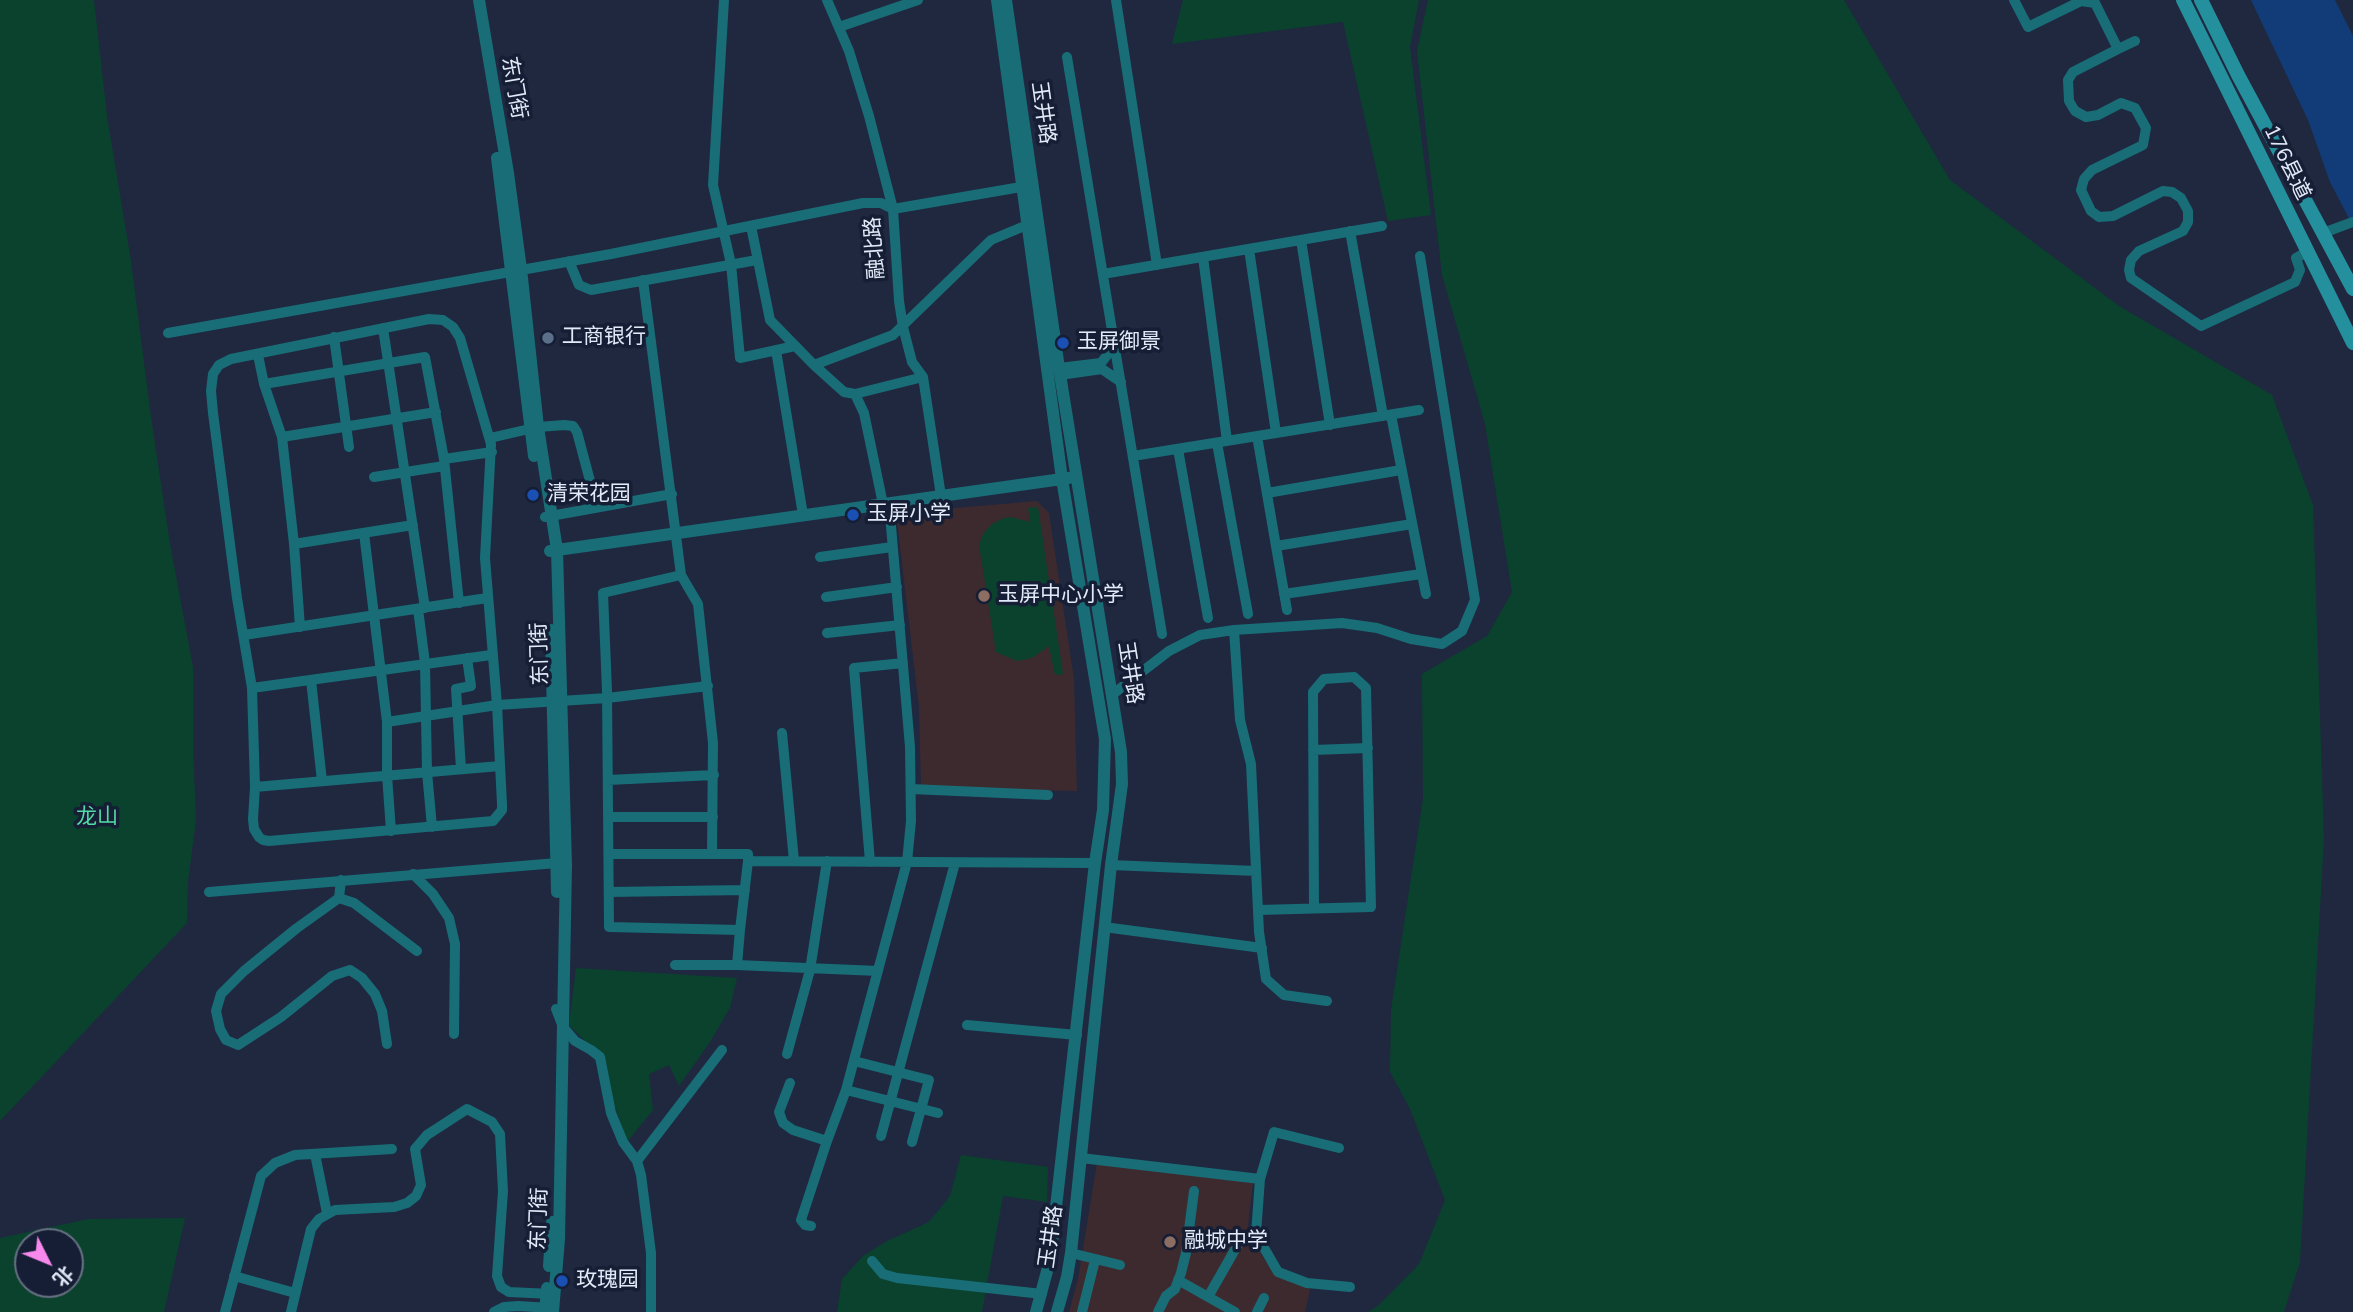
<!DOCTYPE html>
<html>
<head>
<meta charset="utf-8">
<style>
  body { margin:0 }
  #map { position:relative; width:2353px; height:1312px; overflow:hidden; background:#1f283f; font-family:"Nunito Sans","Noto Sans SC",sans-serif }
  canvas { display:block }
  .north { position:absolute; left:14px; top:1228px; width:70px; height:70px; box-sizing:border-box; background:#151e34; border:2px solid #676f82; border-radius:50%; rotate:133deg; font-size:19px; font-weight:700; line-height:28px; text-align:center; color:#e2e9f8 }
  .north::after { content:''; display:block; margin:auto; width:24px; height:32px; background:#f788ec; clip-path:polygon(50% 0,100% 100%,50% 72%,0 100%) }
</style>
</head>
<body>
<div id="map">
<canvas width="2353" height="1312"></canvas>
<div class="north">北</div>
</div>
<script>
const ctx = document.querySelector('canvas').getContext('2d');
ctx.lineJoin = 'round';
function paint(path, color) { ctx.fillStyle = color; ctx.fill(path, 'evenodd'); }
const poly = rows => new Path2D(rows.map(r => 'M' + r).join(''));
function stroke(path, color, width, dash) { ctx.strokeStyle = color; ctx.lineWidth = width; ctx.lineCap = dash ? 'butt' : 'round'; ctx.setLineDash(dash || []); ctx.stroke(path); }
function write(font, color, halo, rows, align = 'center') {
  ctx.font = font + ' "Nunito Sans","Noto Sans SC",sans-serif'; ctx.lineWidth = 7; ctx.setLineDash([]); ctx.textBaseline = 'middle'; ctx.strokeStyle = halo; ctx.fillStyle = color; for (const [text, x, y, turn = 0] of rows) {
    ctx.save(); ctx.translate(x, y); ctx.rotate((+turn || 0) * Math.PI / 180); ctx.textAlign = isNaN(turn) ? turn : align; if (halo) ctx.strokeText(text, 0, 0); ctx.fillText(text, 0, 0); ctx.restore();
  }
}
const education = poly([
  [1037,501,1049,513,1074,679,1077,791,921,788,919,707,896,513],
  [1097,1163,1253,1182,1248,1226,1264,1259,1276,1273,1311,1286,1305,1312,1069,1312,1078,1279]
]);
const green = poly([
  [0,0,94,0,107,116,131,261,151,417,170,544,193,667,193,746,196,820,188,882,187,923,0,1121],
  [1183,0,1419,0,1410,47,1431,215,1388,221,1343,22,1172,44],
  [1428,0,1844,0,1950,180,2119,306,2272,395,2313,505,2324,839,2300,1262,2284,1312,1368,1312,1379,1305,1419,1264,1445,1200,1410,1109,1390,1072,1391,1010,1423,799,1422,674,1487,636,1512,592,1485,424,1442,275,1417,51],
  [1038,507,1063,674,1055,675,1049,646,1032,658,1017,661,996,652,979,545,983,534,992,524,1004,518,1011,517,1030,522,1028,508],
  [576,968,737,978,730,1008,710,1042,679,1086,669,1065,649,1074,653,1110,627,1142,613,1101,606,1063,600,1052,587,1043,569,1025],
  [961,1155,1048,1167,1047,1202,1003,1196,982,1312,837,1312,842,1279,863,1256,885,1242,929,1222,950,1196],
  [185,1218,164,1312,0,1312,0,1238,88,1219],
  [28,1242,70,1242,70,1284,28,1284]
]);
const water = poly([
  [2251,0,2335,0,2353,36,2353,226,2330,182,2308,120]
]);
const minor = poly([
  [724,0,713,185,731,264,740,358,795,346],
  [827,0,849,51,869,116,893,209,899,301,903,327,912,362,923,377,941,496],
  [1116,0,1157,265],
  [2014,0,2028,27,2081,1,2095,3,2118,49,2073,72,2068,80,2069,101,2075,111,2086,117,2098,115,2121,103,2135,108,2146,128,2143,145,2092,170,2084,179,2081,190,2091,211,2099,217,2113,216,2163,191,2172,192,2181,198,2188,211,2188,222,2183,231,2139,251,2131,260,2129,270,2131,278,2201,326,2295,282,2300,270,2296,258,2307,252],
  [839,27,918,0],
  [2118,49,2135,41],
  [1067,57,1162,634],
  [751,226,770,320,814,365,893,335,991,240,1027,225],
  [1350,231,1383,416],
  [2323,233,2353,222],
  [1301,240,1330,425],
  [1249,249,1276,433],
  [1203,257,1227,441],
  [569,261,579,285,591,290,757,260],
  [1103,274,1382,226],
  [643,280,681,575,698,604,713,743,712,853],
  [383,328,425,608],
  [168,333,611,254,863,203,881,203,893,209,1021,187],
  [334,337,349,447],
  [776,350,803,515],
  [258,355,264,384,282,437,294,544,300,627],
  [814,365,844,392,855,394,864,413,883,504],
  [1059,368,1101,363,1115,345],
  [1060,375,1102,369,1121,382],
  [264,384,425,357,444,459,459,603],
  [855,394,923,377],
  [1391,415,1426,594],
  [1257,436,1287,610],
  [282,437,436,412],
  [490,438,538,427,564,425,573,426,577,432,597,507],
  [1217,443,1248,614],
  [1178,449,1208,618],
  [1133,456,1419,410],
  [444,459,492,452],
  [374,477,444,466],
  [1267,493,1401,470],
  [545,517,672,494],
  [364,533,387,722,387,775,391,831],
  [294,544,413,525],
  [1276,546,1412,524],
  [820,557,892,547],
  [681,575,603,593,607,691,609,927,740,930,748,861,1095,863],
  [1284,594,1421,574],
  [826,597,897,587],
  [418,609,425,663,427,772,432,827],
  [1234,630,1240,720,1251,764,1259,932,1266,979,1284,995,1327,1001],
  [827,633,900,625],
  [244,635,487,598],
  [311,680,322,781],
  [252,688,491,655],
  [1113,694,1169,651,1200,635,1234,630,1342,623,1377,628,1411,639,1442,644,1462,631,1475,600,1420,256],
  [387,722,497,705,485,558,491,444,460,338,453,327,443,320,429,319,231,359,219,365,213,374,211,391,213,413,237,598,252,688,255,787,253,819,254,829,259,837,263,840,269,841,493,821,502,810,502,804,497,705,607,698,708,686],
  [782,733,794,861],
  [1313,750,1368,748],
  [461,769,456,689,471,686,467,658],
  [608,780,714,775],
  [255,787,500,766],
  [911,789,1048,795],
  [609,817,713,817],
  [609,854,748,854,748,861],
  [870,862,854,668,903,663],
  [1111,865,1256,871],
  [413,874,433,894,449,918,455,944,454,1034],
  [341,880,339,898,297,928,244,971,221,994,216,1011,220,1029,226,1040,238,1045,281,1017,332,976,350,970,362,978,375,994,382,1011,387,1044],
  [209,892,557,863],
  [609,892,745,890],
  [339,898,354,903,417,951],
  [1258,910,1371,907,1366,688,1354,677,1324,679,1313,692,1314,908],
  [1104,927,1262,948],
  [675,965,737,965,740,930],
  [737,965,878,971],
  [556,1009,563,1027,575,1041,591,1050,600,1057,611,1113,623,1142,637,1161,641,1175,651,1253,651,1312],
  [967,1025,1077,1035],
  [787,1054,810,970,827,861],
  [854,1061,929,1080,912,1142],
  [790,1083,779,1112,783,1123,793,1130,827,1141,846,1090,907,862,911,821,910,747,889,503],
  [846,1090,938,1113],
  [881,1136,955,863],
  [1339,1148,1274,1132,1260,1179,1256,1234,1278,1272,1307,1283,1350,1287],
  [315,1154,327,1213],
  [1081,1158,1260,1179],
  [637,1161,722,1050],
  [811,1226,805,1225,801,1220,827,1141],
  [1071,1253,1120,1265],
  [872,1261,883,1274,897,1278,1042,1294],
  [234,1276,295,1293],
  [1178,1280,1235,1312],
  [1208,1297,1241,1239],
  [225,1312,261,1176,275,1163,295,1155,392,1149],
  [291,1312,311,1229,319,1219,335,1210,394,1207,407,1203,416,1196,421,1185,415,1149,427,1135,467,1109,492,1122,500,1134,503,1191,497,1276,501,1287,509,1292,551,1294],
  [494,1312,504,1307,518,1306,551,1308],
  [1082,1312,1095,1260],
  [1158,1312,1166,1296,1175,1289,1181,1273,1186,1253,1194,1191],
  [1257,1312,1264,1298]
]);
const tertiary = poly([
  [479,0,508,173,521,269,538,427,557,550,566,865,559,1239,553,1312],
  [997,0,1062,479,1105,739,1103,810,1095,863,1050,1260,1036,1312],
  [1006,0,1059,368,1121,752,1122,784,1111,865,1071,1253,1067,1277,1057,1312],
  [497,158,534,456],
  [550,551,1069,478],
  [551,630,557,892],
  [549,1266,552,1222],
  [545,1312,547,1288]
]);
const secondary = poly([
  [2183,0,2353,343],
  [2201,0,2238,75,2353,289]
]);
const markers = [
  [548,338,7,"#5c6f8a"],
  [1063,343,7,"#1a4fb4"],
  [533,495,7,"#1a4fb4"],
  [853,515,7,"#1a4fb4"],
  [984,596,7,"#8d6e63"],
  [1170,1242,7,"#8d6e63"],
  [562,1281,7,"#1a4fb4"]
];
const streetNames = [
  ["东门街",513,88,80],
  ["玉井路",1042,113,82],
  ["176县道",2286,163,64],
  ["融北路",876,248,-94],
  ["东门街",541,654,-92],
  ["玉井路",1129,673,81],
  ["东门街",540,1219,-88],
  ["玉井路",1052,1237,-82]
];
const poiNames = [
  ["工商银行",562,338],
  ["玉屏御景",1077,343],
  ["清荣花园",547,495],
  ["玉屏小学",867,515],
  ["玉屏中心小学",998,596],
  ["融城中学",1184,1242],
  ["玫瑰园",576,1281]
];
const parkNames = [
  ["龙山",97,818]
];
paint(education, '#3d2a2f');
paint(green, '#0a422e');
paint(water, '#123c78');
stroke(minor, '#186d77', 10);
stroke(tertiary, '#186d77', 12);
stroke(secondary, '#25909d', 14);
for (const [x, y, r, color] of markers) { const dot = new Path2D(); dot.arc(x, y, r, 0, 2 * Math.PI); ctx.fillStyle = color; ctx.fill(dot); stroke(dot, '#151e34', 2.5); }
write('21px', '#e2e9f8', '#151e34', streetNames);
write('21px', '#e2e9f8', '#151e34', poiNames, 'left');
write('21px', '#52dba6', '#151e34', parkNames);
</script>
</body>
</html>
